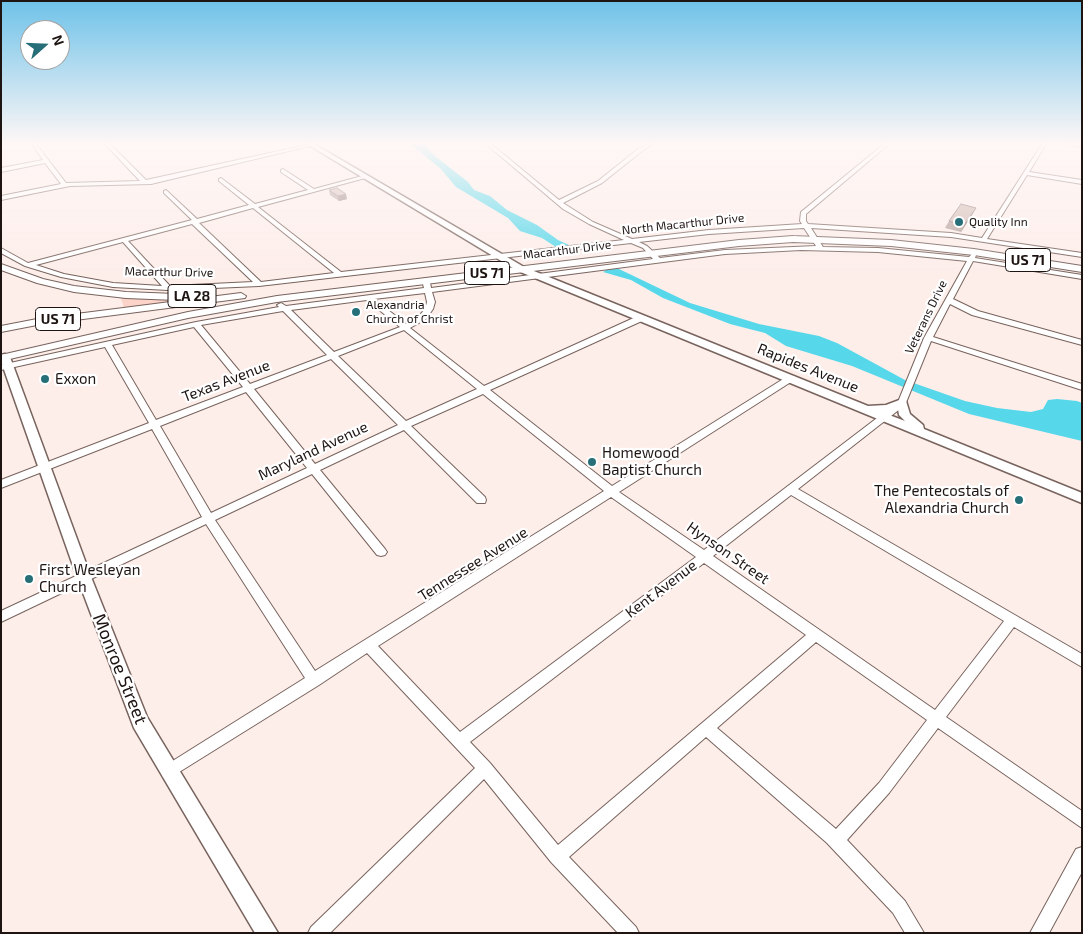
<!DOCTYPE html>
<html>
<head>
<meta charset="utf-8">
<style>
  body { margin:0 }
  #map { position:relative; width:1083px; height:934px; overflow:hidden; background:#fdeeea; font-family:"Exo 2",sans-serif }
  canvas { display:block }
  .frame { position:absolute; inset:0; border:2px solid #1e1513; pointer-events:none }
  .north { position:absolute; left:20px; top:20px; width:50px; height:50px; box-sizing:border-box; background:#fff; border:1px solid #a5a1a1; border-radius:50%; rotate:70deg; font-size:14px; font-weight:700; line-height:20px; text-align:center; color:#1e1513 }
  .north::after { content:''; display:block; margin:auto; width:18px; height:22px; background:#266f79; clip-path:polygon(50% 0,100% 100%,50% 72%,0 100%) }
</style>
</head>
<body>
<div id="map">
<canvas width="1083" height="934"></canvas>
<div class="frame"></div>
<div class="north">N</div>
</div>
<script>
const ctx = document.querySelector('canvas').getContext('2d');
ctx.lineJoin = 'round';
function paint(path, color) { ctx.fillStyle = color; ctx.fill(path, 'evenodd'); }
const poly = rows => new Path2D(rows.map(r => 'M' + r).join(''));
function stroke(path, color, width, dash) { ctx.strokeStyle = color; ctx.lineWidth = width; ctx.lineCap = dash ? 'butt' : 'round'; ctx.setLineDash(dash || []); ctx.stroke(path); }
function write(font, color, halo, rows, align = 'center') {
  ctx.font = font + ' "Exo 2",sans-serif'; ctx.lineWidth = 4.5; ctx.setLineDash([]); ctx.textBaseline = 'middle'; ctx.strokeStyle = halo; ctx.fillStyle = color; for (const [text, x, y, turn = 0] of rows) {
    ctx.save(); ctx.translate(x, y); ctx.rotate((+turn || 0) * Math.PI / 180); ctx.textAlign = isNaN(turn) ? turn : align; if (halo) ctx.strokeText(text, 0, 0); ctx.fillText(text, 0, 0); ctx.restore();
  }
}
const green = poly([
  [121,298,188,300,124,308]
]);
const water = poly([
  [410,144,424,144,435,156,468,182,474,190,490,196,507,210,537,225,558,240,569,245,556,247,542,238,520,231,508,218,456,187,440,168],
  [608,269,619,269,690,303,759,324,819,336,837,343,905,380,965,401,997,408,1031,412,1043,409,1048,400,1057,399,1077,401,1082,403,1082,441,969,414,852,366,786,346,765,333,730,324,663,298,631,280,603,272]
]);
const minor = poly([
  [32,144,36,144,66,183,140,181,105,144,110,144,146,180,311,144,314,145,151,184,70,186,1,200,1,196,61,184,45,163,1,172,1,168,43,160,32,144],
  [486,144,491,144,559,200,598,181,638,149,648,144,653,144,642,151,602,183,563,203,593,222,632,239,709,230,802,224,800,221,801,212,884,144,889,144,806,214,806,221,808,224,951,233,982,238,1042,144,1046,144,1029,172,1082,180,1082,184,1027,175,987,239,1082,253,1082,257,951,237,811,228,823,247,878,248,969,257,973,253,976,255,975,258,1082,275,1082,279,973,261,953,299,978,311,1082,340,1082,345,972,315,950,304,933,337,1082,384,1082,390,931,341,905,405,798,489,1082,654,1082,667,1014,627,946,717,1082,811,1082,828,938,728,889,793,847,840,905,901,924,933,905,933,893,913,827,843,706,737,569,857,636,927,639,933,618,933,551,862,484,779,330,933,308,933,311,927,475,768,367,653,319,685,168,779,163,777,161,772,163,767,305,678,206,524,1,622,1,611,202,517,152,429,1,488,1,480,149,423,105,347,1,370,1,365,196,322,279,307,277,305,281,303,286,306,424,288,423,284,427,282,430,282,431,288,653,259,643,248,631,243,259,286,168,290,113,287,61,277,25,266,1,253,1,248,28,263,192,220,164,193,164,191,166,190,197,219,249,205,219,181,219,179,221,178,255,204,308,190,281,172,281,170,283,169,314,189,366,175,369,177,258,207,341,272,624,240,589,224,563,209,486,144],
  [253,208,334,273,261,282,199,223,253,208],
  [192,224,253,282,170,286,128,241,192,224],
  [804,228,816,246,725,250,660,258,647,246,639,242,709,234,804,228],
  [123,242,162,286,113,283,64,274,36,265,123,242],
  [801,250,878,252,967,261,924,338,898,402,704,550,619,492,794,380,795,378,794,376,788,376,612,486,490,390,644,320,644,316,638,316,484,386,410,328,426,319,433,309,435,302,432,292,725,254,801,250],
  [425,293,427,302,425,309,420,315,406,324,374,299,425,293],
  [367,300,400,327,334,352,291,310,367,300],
  [283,311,327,355,250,384,201,325,283,311],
  [194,327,243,387,156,420,112,345,194,327],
  [404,330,477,389,406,421,338,356,404,330],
  [331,359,398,425,315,464,254,389,331,359],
  [246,392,307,468,211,513,160,426,246,392],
  [483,394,604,491,315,671,215,520,312,474,377,555,381,556,385,555,387,552,385,549,320,470,404,430,477,503,485,503,486,500,485,497,411,426,483,394],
  [791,495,1004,621,935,710,713,556,791,495],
  [611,497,696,557,460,732,378,646,611,497],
  [704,563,806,635,558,845,490,763,470,742,704,563],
  [816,642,927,720,879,783,836,829,717,728,816,642],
  [1067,144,1082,144,1082,147,1069,145,1067,144],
  [1082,847,1082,872,1049,933,1030,933,1076,849,1082,847]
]);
const major = poly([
  [307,144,314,144,524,267,868,406,886,405,902,399,906,401,910,414,923,425,924,429,1082,493,1082,503,518,271,307,144],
  [898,409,899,415,905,421,884,413,898,409],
  [5,354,10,357,91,577,147,717,278,933,255,933,134,728,77,577,1,361,1,355,5,354]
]);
const highway = poly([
  [793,236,891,240,974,249,1082,266,1082,272,974,255,891,246,793,242,739,246,277,302,188,318,1,361,1,355,188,312,277,296,739,240,793,236],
  [1,264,43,279,74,286,126,292,176,294,181,297,176,300,126,298,74,292,37,283,1,270,1,264],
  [241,293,246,296,245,298,37,325,1,332,1,326,37,319,241,293]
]);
const wall = poly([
  [329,190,347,199,339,201,330,195],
  [972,215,961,232,945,228,949,221]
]);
const shadedWall = poly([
  [346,194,347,199,339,201,338,196],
  [976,208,972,215,961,232,964,225]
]);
const building = poly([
  [337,188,346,194,338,196,329,190,337,188],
  [961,204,976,208,964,225,949,221,961,204]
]);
const markers = [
  [959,222,5,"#266f79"],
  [356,312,5,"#266f79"],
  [45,379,5,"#266f79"],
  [592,462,5,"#266f79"],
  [1019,500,5,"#266f79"],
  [29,579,5,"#266f79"]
];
const farPoinames = [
  ["Quality Inn",969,222],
  ["Alexandria",366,305],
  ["Church of Christ",366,319]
];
const farStreetnames = [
  ["North Macarthur Drive",683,224,-6],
  ["Macarthur Drive",567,250,-7],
  ["Macarthur Drive",169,272,1],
  ["Veterans Drive",926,317,-64]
];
const shields = [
  [1028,260,45],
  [487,273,45],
  [192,296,48],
  [58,319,45]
];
const shieldNames = [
  ["US 71",1028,260],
  ["US 71",487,273],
  ["LA 28",192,296],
  ["US 71",58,319]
];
const streetNames = [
  ["Rapides Avenue",808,368,22],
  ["Texas Avenue",226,381,-21],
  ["Maryland Avenue",313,451,-25],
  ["Hynson Street",728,553,35],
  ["Tennessee Avenue",473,564,-32],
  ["Kent Avenue",661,589,-37]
];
const poiNames = [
  ["Exxon",55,379],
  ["Homewood",602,453],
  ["Baptist Church",602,470],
  ["The Pentecostals of",1009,491,"right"],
  ["Alexandria Church",1009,508,"right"],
  ["First Wesleyan",39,570],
  ["Church",39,587]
];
const nearStreetnames = [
  ["Monroe Street",120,669,68]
];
paint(green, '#fbd3c8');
paint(water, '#57d8ea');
stroke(minor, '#78635d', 2);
stroke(major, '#78635d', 3);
stroke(highway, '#78635d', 2);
paint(minor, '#fff');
paint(major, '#fff');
paint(highway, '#fff');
paint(wall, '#b5a19c');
paint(shadedWall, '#94837f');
paint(building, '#d3bbb5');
stroke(building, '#94837f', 1);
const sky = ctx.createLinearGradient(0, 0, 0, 275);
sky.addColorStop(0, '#6ec2e9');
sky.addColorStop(0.52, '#fef7f6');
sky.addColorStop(1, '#fef7f600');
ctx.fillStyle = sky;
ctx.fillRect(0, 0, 1083, 275);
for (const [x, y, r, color] of markers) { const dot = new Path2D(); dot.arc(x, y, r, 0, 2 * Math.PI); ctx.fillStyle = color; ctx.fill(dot); stroke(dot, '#fff', 2); }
write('12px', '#1e1513', '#fff', farPoinames, 'left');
write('12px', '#1e1513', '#fff', farStreetnames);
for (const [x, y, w] of shields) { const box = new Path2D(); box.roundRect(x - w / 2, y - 11.5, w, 23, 4); ctx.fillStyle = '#fff'; ctx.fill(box); stroke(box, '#1e1513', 1); }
write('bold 14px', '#1e1513', null, shieldNames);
write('15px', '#1e1513', '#fff', streetNames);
write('15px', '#1e1513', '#fff', poiNames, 'left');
write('18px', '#1e1513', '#fff', nearStreetnames);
</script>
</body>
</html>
